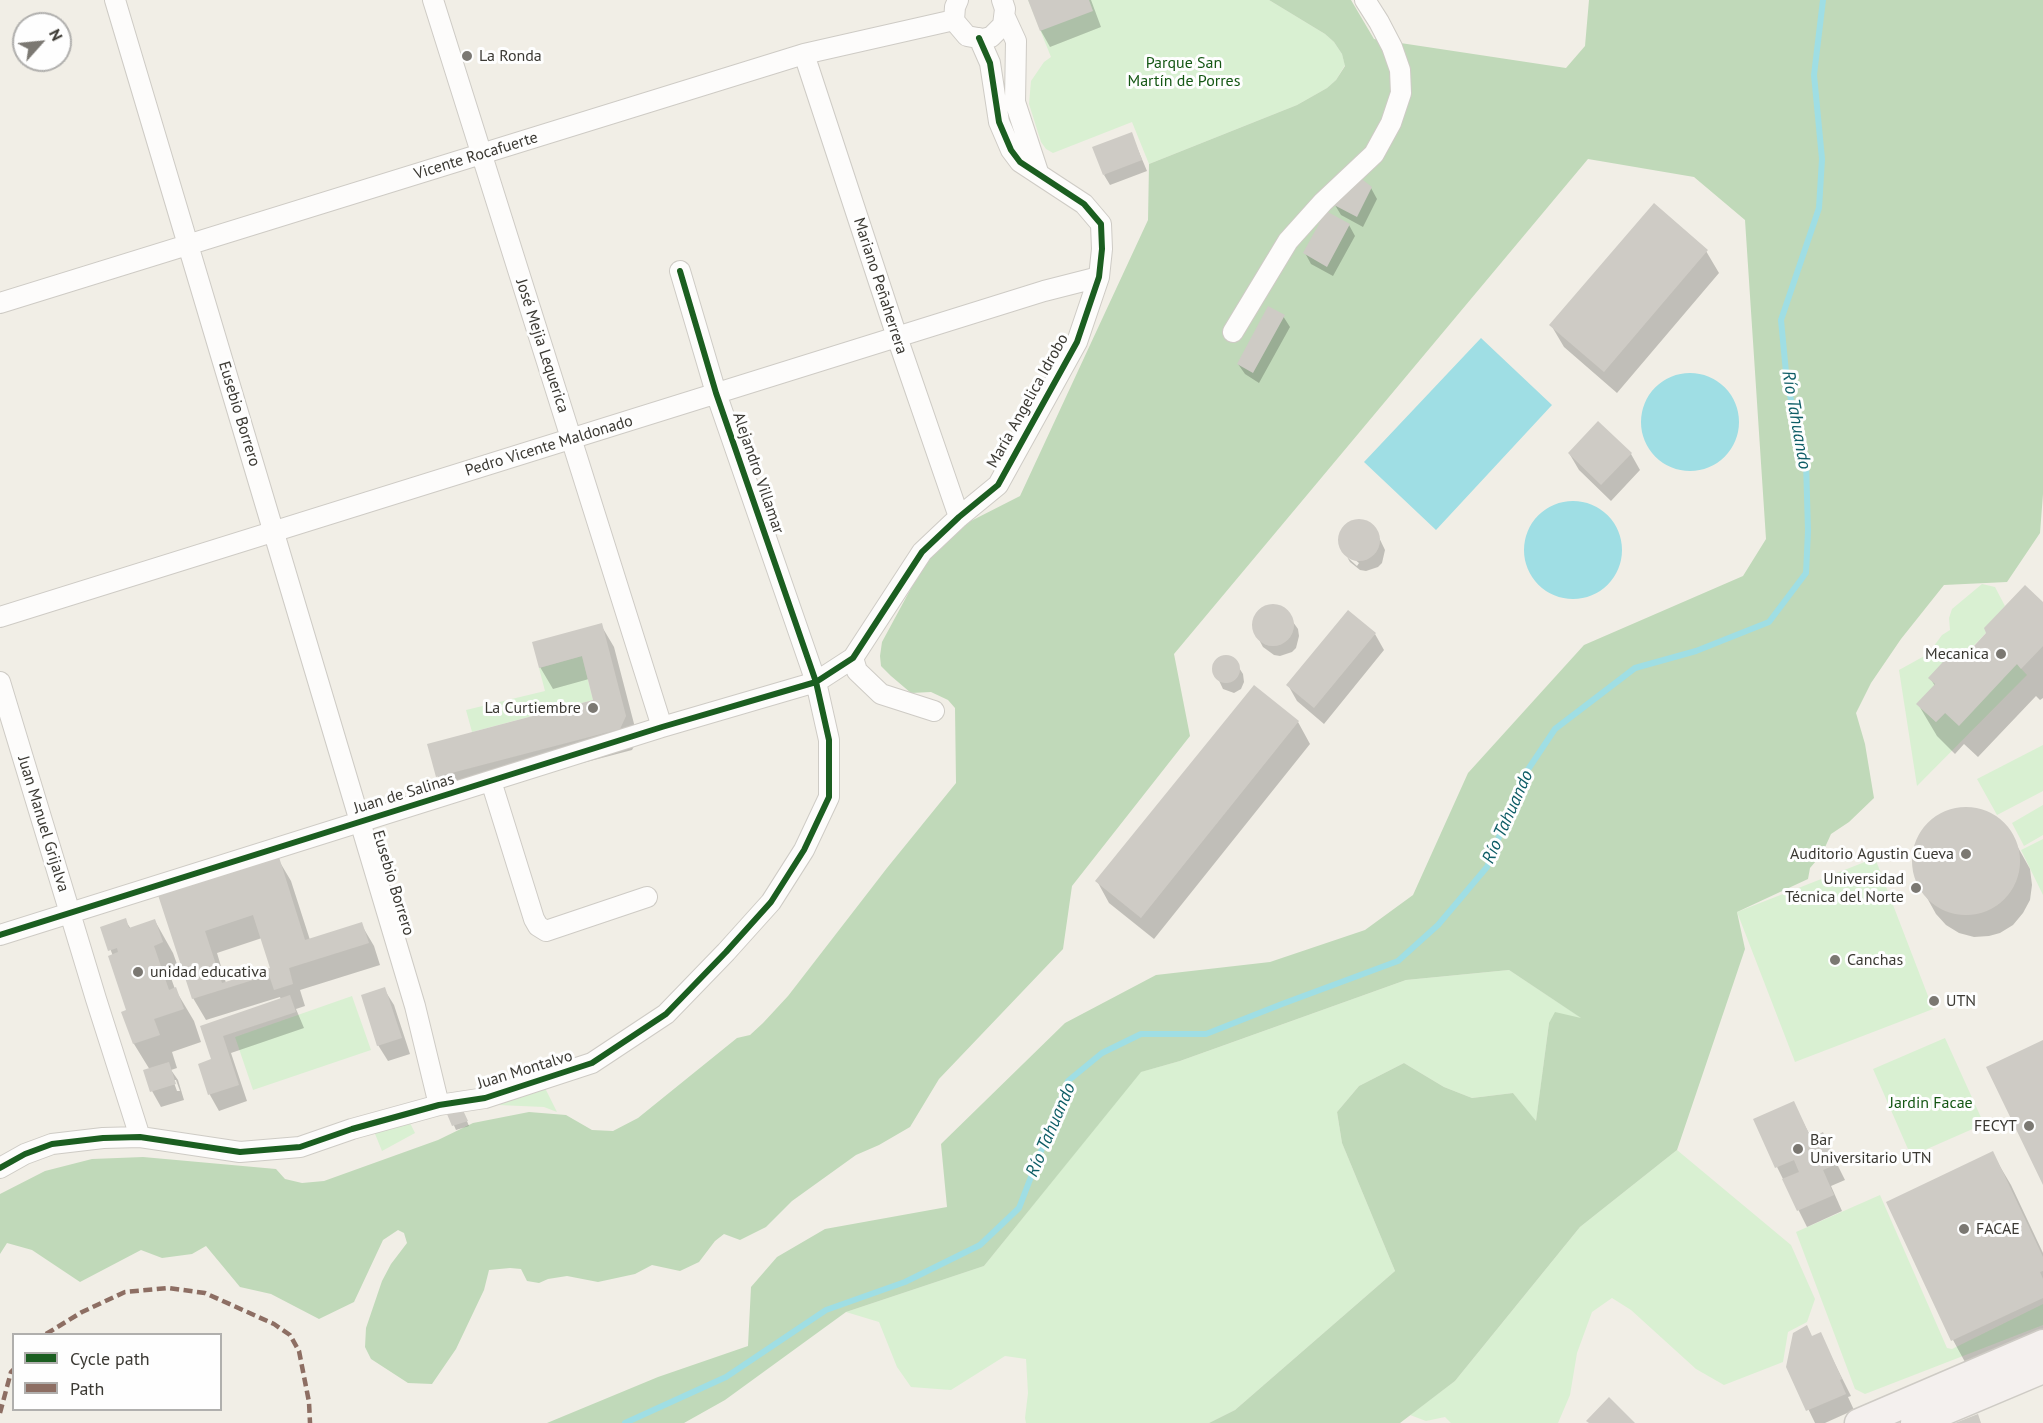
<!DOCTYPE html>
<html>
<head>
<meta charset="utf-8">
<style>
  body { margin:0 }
  #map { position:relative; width:2043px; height:1423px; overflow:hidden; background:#f1eee6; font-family:"PT Sans",sans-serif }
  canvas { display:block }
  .legend { position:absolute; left:12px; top:1333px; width:210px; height:78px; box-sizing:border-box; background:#fefefe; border:2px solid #b0afad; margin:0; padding:8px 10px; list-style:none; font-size:18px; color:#3b3933 }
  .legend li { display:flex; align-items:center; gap:12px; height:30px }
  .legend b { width:30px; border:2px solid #b0afad }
  .north { position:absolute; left:12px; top:12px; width:60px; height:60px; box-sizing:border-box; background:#fefefe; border:2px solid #b0afad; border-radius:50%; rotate:63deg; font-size:16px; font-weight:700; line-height:24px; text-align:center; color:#3b3933 }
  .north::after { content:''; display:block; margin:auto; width:21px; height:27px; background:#7b7872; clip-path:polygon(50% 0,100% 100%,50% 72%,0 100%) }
</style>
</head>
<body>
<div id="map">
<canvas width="2043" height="1423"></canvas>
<ul class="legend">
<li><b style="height:8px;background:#1b5e20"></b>Cycle path</li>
<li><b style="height:8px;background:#8d6e63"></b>Path</li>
</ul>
<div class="north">N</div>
</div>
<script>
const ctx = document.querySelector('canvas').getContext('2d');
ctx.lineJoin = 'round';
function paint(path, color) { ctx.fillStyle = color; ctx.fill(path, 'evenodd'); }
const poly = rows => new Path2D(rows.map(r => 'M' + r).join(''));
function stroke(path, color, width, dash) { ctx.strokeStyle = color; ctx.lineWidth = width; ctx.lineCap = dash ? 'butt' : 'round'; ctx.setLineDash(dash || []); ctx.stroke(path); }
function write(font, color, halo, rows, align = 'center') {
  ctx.font = font + ' "PT Sans",sans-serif'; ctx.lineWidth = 6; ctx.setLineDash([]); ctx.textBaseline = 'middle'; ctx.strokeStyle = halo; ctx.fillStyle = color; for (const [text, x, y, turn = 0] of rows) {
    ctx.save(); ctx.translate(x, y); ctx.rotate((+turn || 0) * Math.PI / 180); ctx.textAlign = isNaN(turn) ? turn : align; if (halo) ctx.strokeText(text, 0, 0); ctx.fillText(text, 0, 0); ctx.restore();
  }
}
const green = poly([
  [1028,0,1269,0,1325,34,1334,42,1342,54,1345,65,1336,80,1327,88,1297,105,1149,164,1132,122,1053,153,1046,149,1041,142,1029,104,1031,81,1044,62,1051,57],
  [1982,584,1995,587,2005,606,1985,628,1986,633,1917,704,1936,722,1945,713,2017,664,2027,675,1917,786,1899,670,1928,654,1942,635,1950,630,1949,618,1952,609],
  [582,656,593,700,472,732,466,710,545,691,539,668],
  [2043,745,2043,791,1997,815,1977,779],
  [2043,805,2043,835,2024,846,2012,823],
  [2043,839,2043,895,2021,850],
  [1875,858,1933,1009,1795,1062,1737,912],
  [1509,970,1583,1019,1549,1023,1536,1122,1513,1093,1472,1098,1444,1087,1404,1063,1359,1086,1337,1112,1342,1143,1395,1271,1235,1410,1209,1423,1026,1423,1025,1418,1028,1393,1026,1359,1005,1356,951,1390,911,1387,897,1367,879,1322,846,1312,984,1266,1140,1072,1180,1061,1406,980],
  [352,996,371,1050,253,1090,235,1037],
  [1945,1038,1984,1124,1911,1156,1873,1069],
  [543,1084,557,1112,544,1107,498,1105,496,1100],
  [406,1115,415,1133,382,1151,371,1124],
  [1677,1150,1791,1245,1815,1299,1807,1322,1788,1332,1783,1362,1724,1385,1696,1369,1631,1310,1612,1298,1592,1312,1577,1353,1570,1395,1558,1423,1451,1423,1445,1417,1426,1421,1410,1415,1455,1381,1580,1227],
  [1880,1195,1947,1348,1952,1349,2043,1304,2043,1325,1865,1394,1855,1389,1796,1232]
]);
const forest = poly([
  [1269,0,1351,0,1374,39,1566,68,1585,46,1589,0,2043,0,2043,494,2040,533,2007,582,1944,585,1901,639,1871,683,1856,713,1865,744,1874,798,1849,822,1831,834,1822,854,1810,868,1808,879,1737,912,1745,949,1677,1150,1580,1227,1455,1381,1400,1423,1209,1423,1235,1410,1395,1271,1342,1143,1337,1112,1359,1086,1404,1063,1444,1087,1472,1098,1513,1093,1536,1121,1549,1023,1555,1012,1581,1018,1509,970,1406,980,1180,1061,1141,1072,984,1266,846,1312,725,1400,684,1423,547,1423,658,1377,748,1346,751,1287,777,1257,825,1229,947,1207,941,1144,1065,1023,1156,975,1270,962,1365,930,1413,895,1468,773,1584,645,1743,576,1766,539,1745,220,1694,177,1588,159,1174,654,1190,736,1072,886,1063,949,939,1079,910,1127,879,1145,856,1155,792,1201,766,1227,740,1240,724,1234,715,1241,699,1262,680,1271,652,1265,635,1274,598,1282,567,1276,548,1279,539,1283,527,1281,521,1269,510,1268,489,1270,484,1290,456,1349,432,1384,408,1383,371,1359,365,1347,366,1328,382,1281,391,1264,407,1243,404,1233,398,1230,383,1240,354,1302,319,1319,271,1294,240,1287,206,1246,192,1254,162,1258,141,1250,80,1282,32,1250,7,1243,0,1254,0,1194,45,1171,92,1159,143,1157,276,1169,285,1179,302,1183,324,1181,438,1140,473,1123,529,1112,566,1115,592,1130,613,1131,638,1118,737,1038,750,1035,763,1023,788,996,887,868,956,783,955,708,948,700,931,692,911,693,891,676,881,666,880,656,882,642,929,555,965,524,1020,496,1148,220,1149,164,1297,105,1327,88,1336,80,1345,66,1342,54,1334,42,1325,34]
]);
const water = poly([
  [1481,338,1552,405,1436,530,1364,462],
  '1641 422a49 49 0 1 1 98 0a49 49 0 1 1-98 0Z',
  '1524 550a49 49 0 1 1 98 0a49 49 0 1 1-98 0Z'
]);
const shadow = poly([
  [1030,0,1091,0,1101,27,1050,47,1041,31],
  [1131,133,1147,171,1110,185,1104,175],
  [1371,188,1377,199,1363,227,1341,215,1335,205],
  [1349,225,1355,236,1333,276,1311,264,1305,253],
  [1706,251,1719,273,1617,393,1564,347,1551,325],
  [1283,316,1290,327,1259,383,1245,374,1238,364],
  [1569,453,1631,454,1640,470,1611,501,1579,470],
  [1356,521,1369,523,1374,527,1385,550,1382,563,1378,567,1366,571,1360,570,1350,562,1347,557,1357,566,1359,563,1345,552,1345,554,1340,538,1345,527],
  [2043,604,2043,698,2040,700,2036,696,1978,757,1964,744,1955,754,1937,736,1918,704,1935,686,1930,678,1963,660,1988,633],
  [1270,606,1283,608,1298,629,1299,636,1296,648,1292,652,1280,656,1274,655,1263,647,1257,636,1254,623,1259,612],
  [601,625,614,647,638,739,632,750,450,798,438,776,595,701,589,679,553,689,540,667],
  [1375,634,1384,650,1324,724,1297,701,1288,685],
  [1230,658,1236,663,1243,674,1244,682,1241,689,1234,693,1223,689,1214,670,1218,659],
  [1254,687,1298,722,1310,744,1154,939,1109,903,1097,881],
  [1958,809,1973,809,1987,813,2000,821,2010,833,2030,869,2032,885,2030,900,2023,913,2013,925,2000,933,1989,936,1974,937,1959,933,1946,925,1936,914,1916,878,1913,863,1915,847,1921,833,1931,822,1943,813],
  [278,859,291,881,310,940,361,924,374,946,380,965,300,990,305,1006,296,1009,304,1028,231,1053,247,1101,219,1111,210,1095,200,1065,213,1060,202,1027,281,1000,280,997,206,1020,193,998,160,896],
  [262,938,272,969,226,983,217,953],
  [125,920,131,929,155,921,173,953,181,975,171,978,175,989,194,1021,201,1042,172,1052,177,1068,171,1070,178,1080,184,1100,161,1107,152,1091,150,1070,134,1044,123,1012,128,1011,113,956,102,928],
  [173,1080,176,1080,180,1091,177,1091],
  [384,989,394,1005,410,1054,388,1061,378,1045],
  [1793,1103,1812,1139,1822,1134,1845,1180,1831,1186,1842,1211,1807,1227,1777,1167],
  [449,1114,464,1114,469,1126,456,1130],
  [1992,1153,2011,1185,2043,1253,2043,1339,1971,1373,1953,1340,1888,1202],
  [1820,1334,1851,1396,1848,1397,1854,1410,1825,1423,1815,1423,1788,1367,1812,1338]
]);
const stream = poly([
  [625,1423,726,1377,826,1310,905,1282,980,1245,1019,1208,1068,1081,1102,1053,1141,1034,1206,1034,1282,1004,1398,961,1438,925,1487,867,1523,777,1555,729,1635,668,1696,651,1769,622,1806,573,1808,531,1806,462,1787,383,1781,320,1819,208,1822,159,1814,75,1823,0]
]);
const building = poly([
  [1028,0,1089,0,1093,11,1040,31],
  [1132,132,1142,160,1103,175,1092,147],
  [1359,177,1372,187,1357,217,1334,205],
  [1654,203,1708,250,1604,372,1549,325],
  [1326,211,1350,224,1327,267,1303,253],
  [1268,306,1285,315,1253,373,1237,364],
  [1598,421,1632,453,1601,485,1568,453],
  '1338 540a21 21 0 1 1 42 0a21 21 0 1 1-42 0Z',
  [2025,585,2043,602,2043,646,2021,669,2017,664,1959,726,1945,713,1936,722,1916,704,1935,684,1928,678,1954,650,1963,658,1986,633,1984,628],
  '1252 625a21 21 0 1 1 42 0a21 21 0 1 1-42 0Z',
  [1348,610,1376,633,1314,708,1286,685],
  [602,623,626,716,620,729,436,777,427,744,593,700,582,656,539,668,532,642],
  '1212 669a14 14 0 1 1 28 0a14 14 0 1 1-28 0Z',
  [1254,685,1299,721,1141,918,1095,881],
  '1912 861a54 54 0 1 1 108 0a54 54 0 1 1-108 0Z',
  [279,857,305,940,362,922,369,943,289,968,293,984,274,990,269,975,192,999,158,895],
  [253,915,270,968,222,983,205,931],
  [126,918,129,928,155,919,163,942,154,946,169,990,176,987,184,1009,154,1019,160,1035,133,1044,121,1012,126,1010,108,956,118,952,117,948,108,951,100,927],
  [385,987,402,1038,377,1046,361,995],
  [290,995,296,1012,223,1036,239,1085,208,1095,198,1064,211,1059,200,1026],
  [2043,1040,2043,1185,1986,1067],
  [169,1062,176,1084,150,1092,143,1070],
  [1794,1101,1811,1138,1823,1132,1837,1164,1823,1170,1834,1195,1797,1211,1782,1179,1799,1172,1794,1160,1775,1168,1753,1119],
  [462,1108,468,1121,452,1126,447,1114],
  [1993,1151,2043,1257,2043,1271,2040,1272,2043,1279,2043,1298,1951,1341,1886,1202],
  [1807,1325,1812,1336,1821,1332,1842,1379,1840,1380,1846,1394,1806,1411,1786,1367,1793,1333],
  [1609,1397,1635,1423,1589,1423,1586,1421],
  [1978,1414,1981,1423,1955,1423]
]);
const street = poly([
  [115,0,415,1006,439,1105],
  [433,0,662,727],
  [958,0,955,7,954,20,956,23,967,36,983,39,991,37,1003,25,1005,9,1002,0],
  [1005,17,1016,41,1015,102,1038,172],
  [804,54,897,337,959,517],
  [0,303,804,54,954,20],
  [1233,332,1288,241,1323,202,1374,154,1391,123,1401,93,1400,70,1392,47,1379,22,1365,0],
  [0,617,1044,291,1099,277],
  [853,658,857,671,881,694,934,711],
  [0,682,96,999,140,1137],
  [491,781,534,919,538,926,546,931,647,897],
  [0,935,662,727,816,682,853,658,922,552,959,517,998,485,1077,342,1099,277,1102,249,1101,224,1084,204,1020,162,1011,150,999,122,990,63,979,38],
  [0,1168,25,1154,52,1144,103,1138,140,1137,240,1152,300,1147,352,1129,439,1105,485,1098,592,1063,666,1014,726,952,771,902,804,850,829,797,829,740,816,682,716,393,680,271]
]);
const secondary = poly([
  [1859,1423,2043,1344],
  [1915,1423,2043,1369]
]);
const quiet = poly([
  [46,1334,82,1312,125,1292,168,1288,205,1293,274,1324,290,1335,299,1351,309,1402,310,1423],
  [0,1413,11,1372,14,1369]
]);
const cycleway = poly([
  [0,935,662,727,816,682,853,658,922,552,959,517,998,485,1077,342,1099,277,1102,249,1101,224,1084,204,1020,162,1011,150,999,122,990,63,979,38],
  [0,1168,25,1154,52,1144,103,1138,140,1137,240,1152,300,1147,352,1129,439,1105,485,1098,592,1063,666,1014,726,952,771,902,804,850,829,797,829,740,816,682,716,393,680,271]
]);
const markers = [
  [467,56,6,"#7b7872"],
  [2001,654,6,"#7b7872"],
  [593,708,6,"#7b7872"],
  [1966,854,6,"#7b7872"],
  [1916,888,6,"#7b7872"],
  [1835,960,6,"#7b7872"],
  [138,972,6,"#7b7872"],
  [1934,1001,6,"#7b7872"],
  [2029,1126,6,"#7b7872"],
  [1798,1149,6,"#7b7872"],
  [1964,1229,6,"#7b7872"]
];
const poiNames = [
  ["La Ronda",479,56],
  ["Mecanica",1989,654,"right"],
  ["La Curtiembre",581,708,"right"],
  ["Auditorio Agustin Cueva",1954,854,"right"],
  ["Universidad",1904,879,"right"],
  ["Técnica del Norte",1904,897,"right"],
  ["Canchas",1847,960],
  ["unidad educativa",150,972],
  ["UTN",1946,1001],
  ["FECYT",2017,1126,"right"],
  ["Bar",1810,1140],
  ["Universitario UTN",1810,1158],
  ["FACAE",1976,1229]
];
const parkNames = [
  ["Parque San",1184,63],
  ["Martín de Porres",1184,81],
  ["Jardin Facae",1931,1103]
];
const streetNames = [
  ["Vicente Rocafuerte",476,156,-17],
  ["Mariano Peñaherrera",880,286,72],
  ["José Mejia Lequerica",542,346,72],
  ["María Angelica Idrobo",1028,401,-61],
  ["Eusebio Borrero",239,414,73],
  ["Pedro Vicente Maldonado",549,446,-17],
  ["Alejandro Villamar",758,473,71],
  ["Juan de Salinas",404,794,-17],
  ["Juan Manuel Grijalva",43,824,73],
  ["Eusebio Borrero",393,883,73],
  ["Juan Montalvo",525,1070,-17]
];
const waterNames = [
  ["Río Tahuando",1796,420,80],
  ["Río Tahuando",1508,817,-66],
  ["Río Tahuando",1051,1130,-67]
];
paint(green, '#d9f0d2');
paint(forest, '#c0d9b9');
paint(water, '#9fdee4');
paint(shadow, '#0003');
stroke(stream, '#9fdee4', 6);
paint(building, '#cecbc5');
stroke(street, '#cecbc5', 22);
stroke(secondary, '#cecbc5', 31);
stroke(street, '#fdfcfb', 20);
stroke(secondary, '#f4f0ee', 28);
stroke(quiet, '#8d6e63', 4.5, [9, 4.5]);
stroke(cycleway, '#1b5e20', 6);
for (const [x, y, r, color] of markers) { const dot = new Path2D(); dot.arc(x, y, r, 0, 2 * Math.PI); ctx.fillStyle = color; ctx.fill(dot); stroke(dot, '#fefefe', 2); }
write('16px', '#3b3933', '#fefefe', poiNames, 'left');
write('16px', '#155714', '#fefefe', parkNames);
write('16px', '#3b3933', '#fefefe', streetNames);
write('italic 18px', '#0e5d66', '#fefefe', waterNames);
</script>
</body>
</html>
